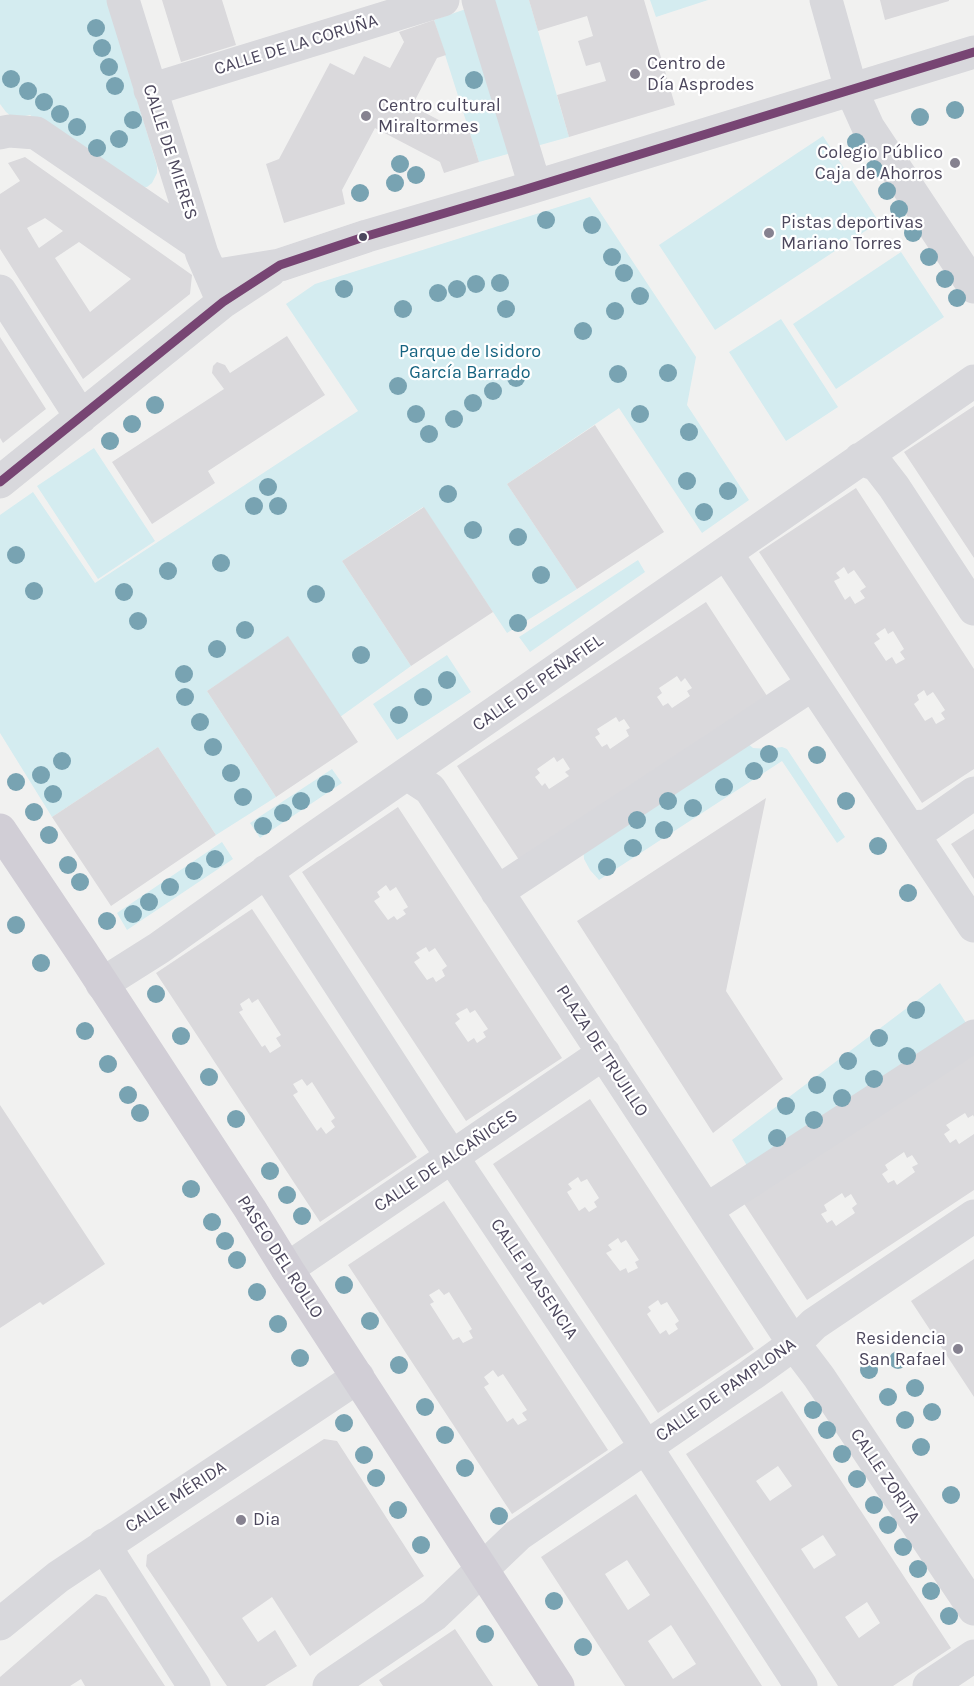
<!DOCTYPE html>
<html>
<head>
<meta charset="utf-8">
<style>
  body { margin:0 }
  canvas { display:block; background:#f1f1f0 }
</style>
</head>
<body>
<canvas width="974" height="1686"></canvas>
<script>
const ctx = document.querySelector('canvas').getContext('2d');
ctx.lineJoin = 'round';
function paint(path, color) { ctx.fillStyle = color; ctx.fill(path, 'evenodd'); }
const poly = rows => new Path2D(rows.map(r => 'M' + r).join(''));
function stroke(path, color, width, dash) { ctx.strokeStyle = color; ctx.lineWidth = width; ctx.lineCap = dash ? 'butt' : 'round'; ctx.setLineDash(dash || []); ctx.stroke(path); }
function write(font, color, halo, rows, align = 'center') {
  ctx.font = font + ' Karla,sans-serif'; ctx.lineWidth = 4.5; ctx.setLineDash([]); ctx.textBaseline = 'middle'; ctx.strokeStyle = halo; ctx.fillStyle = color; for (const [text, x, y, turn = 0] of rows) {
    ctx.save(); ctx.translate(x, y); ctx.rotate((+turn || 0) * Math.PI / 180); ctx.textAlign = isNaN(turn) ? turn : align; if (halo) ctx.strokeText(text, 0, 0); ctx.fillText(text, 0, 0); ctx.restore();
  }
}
const green = poly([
  [0,0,107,0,157,166,157,173,152,183,147,187,140,188,132,187,30,115,16,118,11,116,6,112,0,104],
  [492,0,529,0,569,137,479,162,434,20],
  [650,0,708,0,656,17],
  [823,136,879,222,715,330,659,245],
  [590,197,696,357,687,405,749,500,702,533,619,408,507,484,577,589,507,633,423,507,342,561,411,666,340,717,288,637,207,691,276,797,216,835,158,747,52,817,0,733,0,515,33,492,95,583,358,411,286,304,315,284],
  [901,252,944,317,836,389,793,324],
  [781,319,838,407,786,441,729,352],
  [94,448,155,541,98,579,37,486],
  [638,560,645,572,530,652,519,637],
  [447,655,471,692,397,740,373,704],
  [744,740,753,748,768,749,782,747,787,749,845,837,837,843,782,761,599,880,590,870,584,859,583,846],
  [332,769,342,783,260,838,250,823],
  [222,842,233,859,127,930,117,913],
  [940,983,968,1026,749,1169,732,1140]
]);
const building = poly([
  [162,0,222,0,236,45,181,62],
  [529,0,644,0,675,105,569,137,557,95,606,81,600,62,586,66,578,41,593,36,587,16,538,31],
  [880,0,949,0,949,1,885,20],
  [434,20,446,55,437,58,412,106,458,130,468,127,479,162,444,173,440,162,375,128,342,190,345,204,284,223,266,164,279,159,330,63,354,75,364,56,390,68,404,42,399,32],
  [25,157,192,275,190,294,83,379,0,249,0,194,20,181,8,163],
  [45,218,63,231,39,248,27,228],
  [79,242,131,279,90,312,55,258],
  [287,336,325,395,208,471,215,483,152,524,112,462,224,389,212,373,213,366,217,362,225,365,230,373],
  [0,337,46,409,3,443,0,438],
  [974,406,974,558,904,452],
  [595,425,664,532,577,589,507,484],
  [856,488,974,669,974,769,922,803,759,552],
  [844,567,848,574,854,570,866,587,860,591,865,598,855,604,850,596,845,600,834,581,840,578,836,573],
  [885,628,888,634,893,631,904,649,900,652,905,659,896,664,892,657,886,661,874,643,880,639,876,634],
  [924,690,927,696,933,692,945,710,941,713,945,719,936,724,932,717,925,721,914,704,919,700,917,695],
  [424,507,493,612,411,666,342,561],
  [706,602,769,699,521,863,457,766],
  [677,676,681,682,685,678,692,688,687,691,690,696,672,708,668,703,663,706,657,697,662,693,659,688],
  [616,717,619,722,624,719,630,728,626,730,629,736,610,749,607,744,602,747,595,737,600,734,597,729],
  [554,757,557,762,563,758,570,769,565,772,569,776,549,789,545,783,542,786,535,777,540,773,537,769],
  [288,636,358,742,276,797,207,691],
  [158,747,216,835,111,906,52,817],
  [766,798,726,991,783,1079,713,1133,577,921],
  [398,807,562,1058,466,1121,302,872],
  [386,885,390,891,396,887,408,907,403,910,406,914,397,920,394,916,388,920,374,901,380,897,377,892],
  [426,947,429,952,435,948,447,966,442,970,445,976,436,982,433,977,427,980,414,962,420,958,416,953],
  [467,1008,470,1013,475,1010,488,1029,483,1032,486,1037,477,1043,474,1038,468,1042,455,1023,460,1019,456,1014],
  [974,829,974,879,951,844],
  [252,909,417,1157,320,1222,156,973],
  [249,998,252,1003,258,999,281,1035,276,1038,281,1046,270,1053,265,1045,262,1047,239,1012,243,1010,240,1004],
  [302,1079,307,1086,312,1082,335,1118,331,1121,335,1127,326,1134,321,1127,317,1131,293,1095,298,1092,293,1084],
  [974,1050,974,1117,973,1115,968,1118,965,1113,946,1125,950,1130,944,1134,950,1143,956,1139,959,1144,974,1134,974,1190,807,1300,743,1202],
  [904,1152,907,1158,912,1155,918,1164,912,1167,915,1172,897,1185,894,1180,888,1183,882,1174,888,1170,885,1165],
  [842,1193,845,1198,851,1194,857,1204,852,1208,855,1213,836,1226,832,1220,827,1223,821,1214,827,1211,824,1205],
  [590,1099,754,1349,658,1413,493,1164],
  [578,1177,581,1182,587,1179,599,1198,594,1202,597,1207,589,1212,585,1207,579,1211,567,1192,572,1189,568,1184],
  [618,1238,621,1243,626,1240,639,1260,635,1262,638,1268,628,1273,626,1268,620,1271,606,1253,612,1250,608,1245],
  [658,1300,661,1305,667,1302,679,1321,675,1324,678,1329,669,1335,666,1330,660,1334,647,1314,651,1311,648,1307],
  [0,1105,105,1264,43,1305,40,1302,0,1328],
  [444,1201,608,1450,512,1514,348,1265],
  [439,1289,444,1295,449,1292,472,1329,469,1331,473,1338,463,1343,459,1337,453,1340,430,1304,434,1302,429,1295],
  [493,1370,498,1377,503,1374,527,1410,522,1413,527,1420,518,1425,513,1418,507,1422,484,1387,489,1384,484,1377],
  [974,1259,974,1397,911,1301],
  [782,1391,951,1648,893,1686,838,1686,686,1454],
  [778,1466,792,1486,770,1501,756,1481],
  [823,1535,836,1555,814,1569,801,1549],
  [867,1602,880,1623,859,1638,845,1617],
  [324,1439,337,1441,424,1576,310,1656,272,1597,242,1618,258,1642,275,1630,297,1666,265,1686,227,1686,146,1566,147,1555],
  [636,1494,709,1604,762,1686,625,1686,541,1557],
  [627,1560,650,1595,628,1610,605,1574],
  [671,1625,696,1664,673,1679,648,1641],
  [96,1594,106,1597,165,1686,85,1686,81,1679,70,1686,0,1686,0,1677],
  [455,1629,493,1686,383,1686,379,1680]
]);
const minor = poly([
  [123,0,202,254,220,295],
  [478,0,535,186],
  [826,0,851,89,868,127,974,287],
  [150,90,443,0],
  [0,133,9,131,36,133,199,244],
  [212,276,280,265,367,236,520,191,974,52],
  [0,291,81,417],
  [860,459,877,465,894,487,974,609],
  [0,482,223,302,270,271],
  [726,553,974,926],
  [407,774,430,789,794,1344,819,1377,974,1609],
  [908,827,927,826,974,793],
  [266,871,430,1124,625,1415,801,1686],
  [497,892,813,684],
  [102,984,159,948,308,842,974,381],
  [706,1210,974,1036],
  [287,1269,604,1053],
  [104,1545,194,1686],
  [0,1624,58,1577,358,1377],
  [329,1686,434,1615,518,1535,751,1375,794,1344,814,1324,974,1216],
  [929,1686,974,1656]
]);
const major = poly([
  [0,830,80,949,250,1209,287,1269,558,1686]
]);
const bus1 = poly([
  [0,482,223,302,280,265,367,236,520,191,974,52]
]);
const trees = [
  [96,28],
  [102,48],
  [109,67],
  [11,79],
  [474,80],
  [115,86],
  [28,91],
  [44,102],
  [955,110],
  [60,114],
  [920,117],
  [133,120],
  [77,127],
  [119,139],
  [856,142],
  [97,148],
  [400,164],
  [874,169],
  [416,175],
  [395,183],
  [887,191],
  [360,193],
  [899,209],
  [546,220],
  [592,225],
  [913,233],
  [612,257],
  [929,257],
  [624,273],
  [945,279],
  [500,283],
  [476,284],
  [344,289],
  [457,289],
  [438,293],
  [640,296],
  [957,298],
  [403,309],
  [506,309],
  [615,311],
  [583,331],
  [668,373],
  [618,374],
  [516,378],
  [398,386],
  [493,391],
  [473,403],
  [155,405],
  [416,414],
  [640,414],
  [454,419],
  [132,424],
  [689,432],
  [429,434],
  [110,441],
  [687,481],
  [268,487],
  [728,491],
  [448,494],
  [254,506],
  [278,506],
  [704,512],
  [473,530],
  [518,537],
  [16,555],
  [221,563],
  [168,571],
  [541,575],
  [34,591],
  [124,592],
  [316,594],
  [138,621],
  [518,623],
  [245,630],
  [217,649],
  [361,655],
  [184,674],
  [447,680],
  [185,697],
  [423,697],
  [399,715],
  [200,722],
  [213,747],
  [769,754],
  [817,755],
  [62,761],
  [754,771],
  [231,773],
  [41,775],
  [16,782],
  [326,784],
  [724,787],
  [53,794],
  [243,797],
  [301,801],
  [668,801],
  [846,801],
  [693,808],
  [34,812],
  [283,813],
  [637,820],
  [263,826],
  [664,830],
  [49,835],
  [878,846],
  [633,848],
  [215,859],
  [68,865],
  [607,867],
  [194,871],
  [80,882],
  [170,887],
  [908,893],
  [149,902],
  [133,914],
  [107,921],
  [16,925],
  [41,963],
  [156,994],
  [916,1010],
  [85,1031],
  [181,1036],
  [879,1038],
  [907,1056],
  [848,1061],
  [108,1064],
  [209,1077],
  [874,1079],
  [817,1085],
  [128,1095],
  [842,1098],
  [786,1106],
  [140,1113],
  [236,1119],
  [814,1120],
  [777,1138],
  [270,1171],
  [191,1189],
  [287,1195],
  [302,1216],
  [212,1222],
  [225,1241],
  [237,1260],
  [344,1285],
  [257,1292],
  [370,1321],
  [278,1324],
  [300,1358],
  [898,1360],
  [399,1365],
  [869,1370],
  [915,1388],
  [888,1397],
  [425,1407],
  [813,1410],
  [932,1412],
  [905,1420],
  [344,1423],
  [827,1430],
  [445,1435],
  [921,1447],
  [842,1454],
  [364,1455],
  [465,1468],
  [376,1478],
  [857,1479],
  [951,1495],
  [874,1505],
  [398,1510],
  [499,1516],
  [888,1525],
  [421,1545],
  [903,1547],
  [918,1569],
  [931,1591],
  [554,1601],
  [949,1616],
  [485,1634],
  [583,1647]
];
const markers = [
  [635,74,6,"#868290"],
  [366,116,6,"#868290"],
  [955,163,6,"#868290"],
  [769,233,6,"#868290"],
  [363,237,5,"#4c475d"],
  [958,1349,6,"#868290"],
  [241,1520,6,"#868290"]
];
const streetNames = [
  ["CALLE DE LA CORUÑA",296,45,-17],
  ["CALLE DE MIERES",170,152,72],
  ["CALLE DE PEÑAFIEL",538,683,-35],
  ["PLAZA DE TRUJILLO",602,1051,57],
  ["CALLE DE ALCAÑICES",446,1161,-34],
  ["PASEO DEL ROLLO",280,1257,57],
  ["CALLE PLASENCIA",534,1279,56],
  ["CALLE DE PAMPLONA",726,1390,-35],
  ["CALLE ZORITA",885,1476,56],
  ["CALLE MÉRIDA",176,1497,-33]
];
const poiNames = [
  ["Centro de",647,64],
  ["Día Asprodes",647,85],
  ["Centro cultural",378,106],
  ["Miraltormes",378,127],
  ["Colegio Público",943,153,"right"],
  ["Caja de Ahorros",943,174,"right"],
  ["Pistas deportivas",781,223],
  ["Mariano Torres",781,244],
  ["Residencia",946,1339,"right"],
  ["San Rafael",946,1360,"right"],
  ["Dia",253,1520]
];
const parkNames = [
  ["Parque de Isidoro",470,352],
  ["García Barrado",470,373]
];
paint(green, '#d4ecf0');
paint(building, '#dad9dc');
stroke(minor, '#d8d8dc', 33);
stroke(major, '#d1ced6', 33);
stroke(bus1, '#774573', 9);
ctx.fillStyle = '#78a3b2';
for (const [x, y] of trees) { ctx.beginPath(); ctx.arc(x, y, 9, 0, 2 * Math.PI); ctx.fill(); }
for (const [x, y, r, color] of markers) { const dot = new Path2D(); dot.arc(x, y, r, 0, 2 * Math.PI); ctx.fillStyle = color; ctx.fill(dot); stroke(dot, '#fff', 2); }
write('18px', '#4c475d', '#fff', streetNames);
write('18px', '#4c475d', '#fff', poiNames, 'left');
write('18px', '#156380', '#fff', parkNames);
</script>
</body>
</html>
